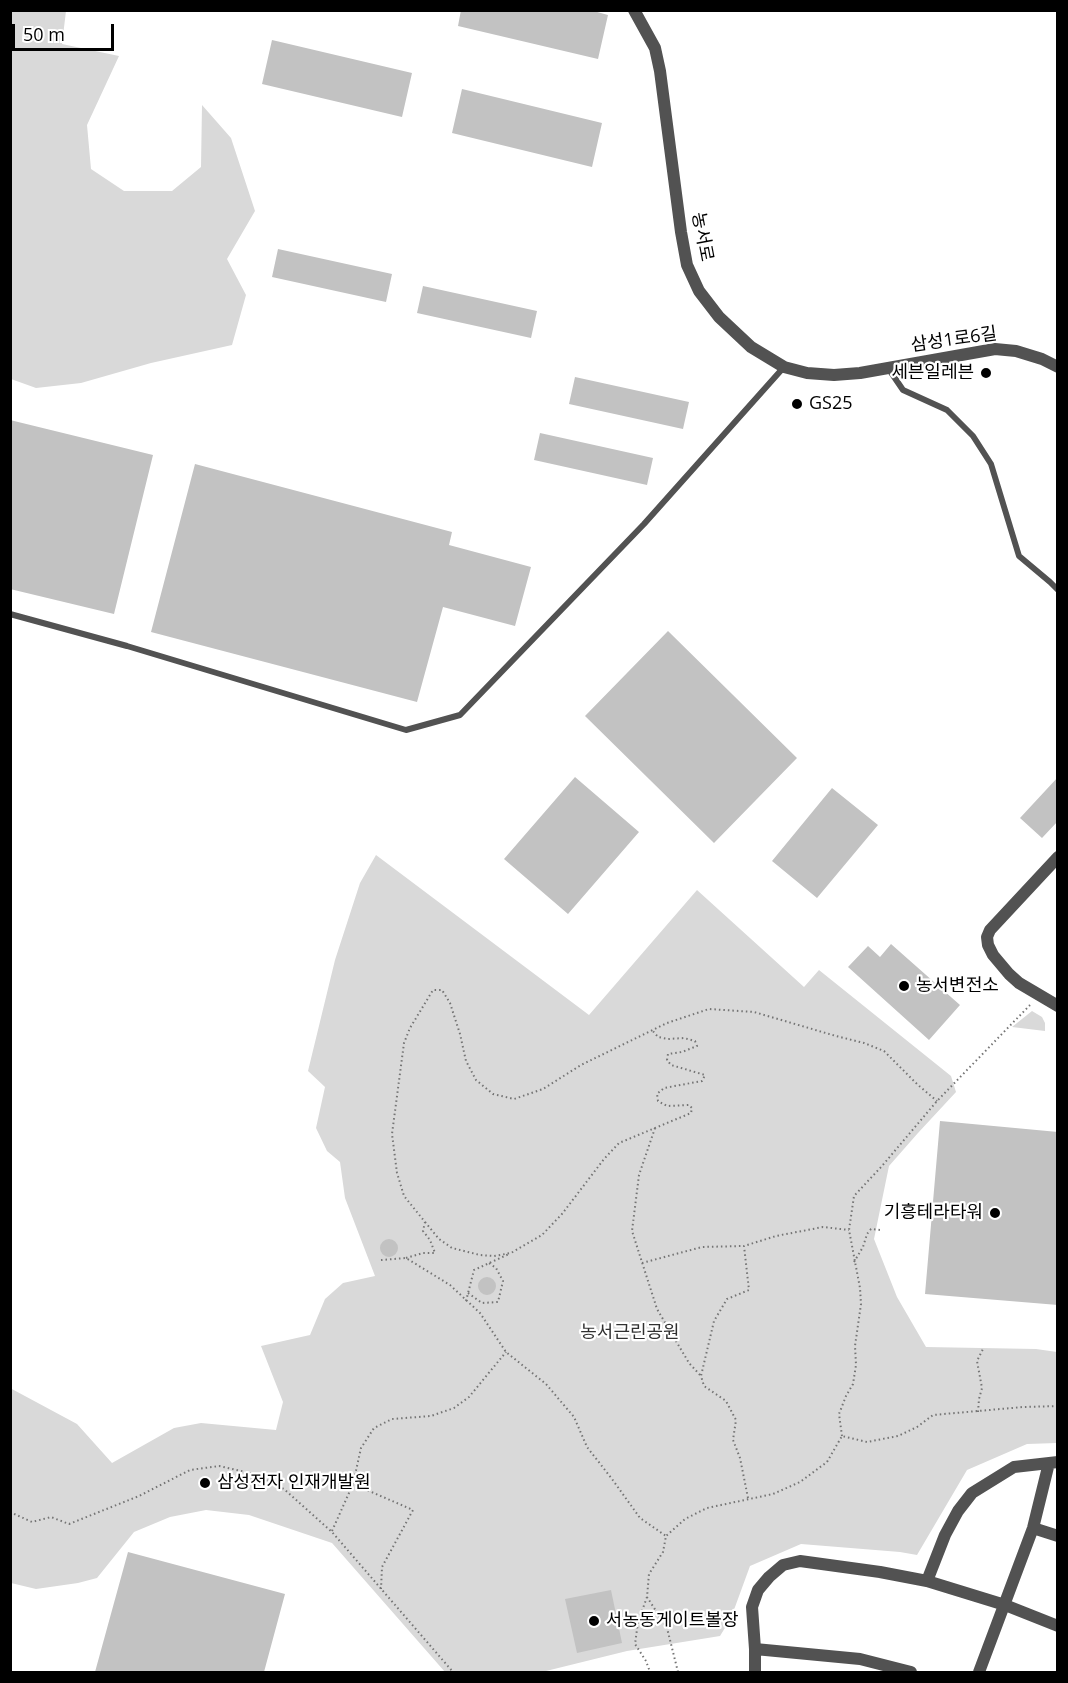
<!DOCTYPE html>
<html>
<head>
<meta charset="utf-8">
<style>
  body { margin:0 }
  #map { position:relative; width:1068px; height:1683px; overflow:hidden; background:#fff; font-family:"Open Sans",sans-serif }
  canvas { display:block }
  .frame { position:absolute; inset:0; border:12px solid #000; pointer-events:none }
  .scale { position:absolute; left:12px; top:24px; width:102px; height:27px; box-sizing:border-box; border:3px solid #000; border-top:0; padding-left:8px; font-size:18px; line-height:21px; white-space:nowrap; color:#000; -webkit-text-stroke:4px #fff; paint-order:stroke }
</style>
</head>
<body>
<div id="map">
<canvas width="1068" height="1683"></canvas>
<div class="frame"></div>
<div class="scale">50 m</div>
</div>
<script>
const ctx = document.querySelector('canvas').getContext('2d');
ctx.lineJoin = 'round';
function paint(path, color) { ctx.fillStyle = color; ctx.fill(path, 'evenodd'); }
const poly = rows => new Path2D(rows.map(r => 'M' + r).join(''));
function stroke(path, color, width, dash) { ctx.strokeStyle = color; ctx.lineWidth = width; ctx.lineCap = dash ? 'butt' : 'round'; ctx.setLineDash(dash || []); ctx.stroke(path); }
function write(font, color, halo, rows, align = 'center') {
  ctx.font = font + ' "Open Sans","Noto Sans KR",sans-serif'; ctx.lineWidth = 4.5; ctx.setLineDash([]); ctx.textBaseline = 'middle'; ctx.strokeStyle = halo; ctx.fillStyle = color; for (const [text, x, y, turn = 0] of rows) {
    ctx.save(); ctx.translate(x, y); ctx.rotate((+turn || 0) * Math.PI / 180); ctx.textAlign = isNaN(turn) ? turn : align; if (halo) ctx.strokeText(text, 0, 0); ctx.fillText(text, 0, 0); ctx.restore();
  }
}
const green = poly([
  [11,10,66,11,62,44,119,56,87,125,91,169,124,191,172,191,201,167,202,105,231,138,255,211,227,259,246,295,232,345,151,363,81,383,36,388,11,379],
  [376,855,589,1015,697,890,804,987,819,970,951,1076,956,1092,918,1133,889,1166,874,1239,897,1297,926,1347,1036,1349,1057,1352,1057,1443,1027,1444,967,1470,917,1555,900,1552,801,1544,750,1566,731,1618,720,1636,627,1651,542,1672,445,1672,332,1543,249,1515,206,1510,170,1517,134,1532,97,1578,78,1583,36,1589,11,1583,10,1388,77,1424,112,1463,174,1428,201,1423,276,1430,283,1402,261,1346,310,1335,325,1299,343,1283,375,1276,345,1198,340,1162,327,1151,316,1128,325,1087,308,1071,335,960,360,883],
  [1032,1011,1042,1017,1045,1023,1045,1031,1012,1027]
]);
const building = poly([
  [461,10,590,10,608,15,598,59,458,26],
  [272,40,412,73,402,117,262,84],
  [462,89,602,123,592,167,452,133],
  [278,249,392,274,386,302,272,277],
  [423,286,537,311,531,338,417,313],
  [575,377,689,402,683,429,569,404],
  [10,420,153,455,114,614,10,589],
  [540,433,653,458,647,485,534,460],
  [195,464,452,532,449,545,531,567,515,626,443,607,417,702,151,632],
  [668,631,797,758,714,843,585,716],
  [575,777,639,832,568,914,504,859],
  [1058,777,1058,821,1042,838,1020,818],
  [832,788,878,825,817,898,772,861],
  [891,944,960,1005,929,1040,848,967,868,946,880,957],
  [940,1121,1058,1132,1058,1305,925,1294],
  '380 1248a9 9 0 1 1 18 0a9 9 0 1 1-18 0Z',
  '478 1286a9 9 0 1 1 18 0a9 9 0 1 1-18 0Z',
  [128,1552,285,1594,264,1672,95,1672],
  [611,1590,622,1643,577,1653,565,1599]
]);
const path = poly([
  [655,1128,639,1175,632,1231,657,1309,689,1363,700,1375],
  [425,1222,439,1239,452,1248,480,1255,494,1256,511,1253,542,1235,562,1214,604,1159,619,1143,691,1113,692,1108,689,1105,667,1106,658,1101,657,1094,664,1088,702,1081,705,1075,671,1065,667,1060,668,1054,682,1052,697,1046,695,1041,684,1038,668,1039,658,1037,652,1030],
  [406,1258,423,1253,435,1253,430,1240,423,1231,425,1222,404,1196,397,1173,392,1134,404,1043,410,1028,433,990,442,990,450,1003,460,1034,466,1061,476,1080,493,1094,514,1099,543,1089,581,1065,667,1023,709,1009,754,1012,836,1036,864,1043,884,1051,918,1085,937,1101],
  [381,1260,406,1258,450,1285,480,1313,506,1352,546,1384,574,1417,587,1447,612,1479,640,1518,666,1536],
  [854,1262,863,1247,867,1234,871,1229,880,1230],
  [642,1263,702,1247,744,1246],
  [468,1293,482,1303,498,1302,503,1281,496,1268,489,1263],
  [466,1301,474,1270,509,1254],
  [978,1412,979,1399,982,1388,977,1361,983,1349],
  [842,1436,839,1414,846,1396,853,1384,856,1365,855,1346,861,1304,860,1288,849,1230,854,1196,882,1166,937,1101,1030,1005],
  [353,1484,361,1448,374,1428,392,1419,431,1416,454,1408,469,1397,506,1352],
  [748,1498,740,1458,733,1440,736,1420,726,1401,704,1386,701,1376,714,1321,727,1299,749,1290,744,1246,776,1236,823,1227,849,1230],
  [10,1512,32,1522,51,1517,69,1524,139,1496,190,1470,219,1466,254,1474,284,1489,332,1532,453,1672],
  [332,1531,353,1484,413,1510,382,1567,381,1589],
  [647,1597,638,1622,635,1644,646,1661,650,1672],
  [585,1672,593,1672],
  [678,1672,667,1628,647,1597,649,1574,663,1552,666,1536,685,1519,707,1508,773,1494,800,1482,827,1462,842,1436,867,1442,898,1436,917,1427,933,1415,1023,1407,1058,1406]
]);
const service = poly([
  [888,368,903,390,947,410,973,436,991,464,1019,556,1050,582,1058,590],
  [10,614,127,646,406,730,460,715,644,524,784,367]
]);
const minor = poly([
  [634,10,655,48,660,71,681,232,687,265,699,291,719,317,751,347,784,367,807,373,834,375,860,373,995,349,1016,351,1042,359,1058,367],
  [1058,857,990,930,987,937,988,945,993,955,1009,974,1019,983,1058,1006],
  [1033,1528,1058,1536],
  [927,1581,945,1535,958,1511,972,1493,1014,1467,1058,1462],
  [755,1649,860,1659,911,1672],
  [755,1672,755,1649,752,1607,758,1590,769,1577,783,1565,800,1561,880,1572,927,1581,1005,1605,1058,1626],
  [979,1672,1033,1528,1049,1463]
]);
const markers = [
  [986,373,6,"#000"],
  [797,404,6,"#000"],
  [904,986,6,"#000"],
  [995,1213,6,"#000"],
  [205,1483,6,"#000"],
  [594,1621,6,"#000"]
];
const streetNames = [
  ["농서로",702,237,79],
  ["삼성1로6길",954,340,-8]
];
const poiNames = [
  ["세븐일레븐",974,373,"right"],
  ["GS25",809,404],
  ["농서변전소",916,986],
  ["기흥테라타워",983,1213,"right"],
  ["삼성전자 인재개발원",217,1483],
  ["서농동게이트볼장",606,1621]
];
const parkNames = [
  ["농서근린공원",630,1333]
];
paint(green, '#d9d9d9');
paint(building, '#c2c2c2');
stroke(path, '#747474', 2, [1.5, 3]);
stroke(service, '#525252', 6);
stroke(minor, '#525252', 12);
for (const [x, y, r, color] of markers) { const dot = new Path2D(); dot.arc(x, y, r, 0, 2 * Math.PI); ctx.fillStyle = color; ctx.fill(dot); stroke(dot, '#fff', 2); }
write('18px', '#000', '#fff', streetNames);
write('18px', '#000', '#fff', poiNames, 'left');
write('18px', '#303030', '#fff', parkNames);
</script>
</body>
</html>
